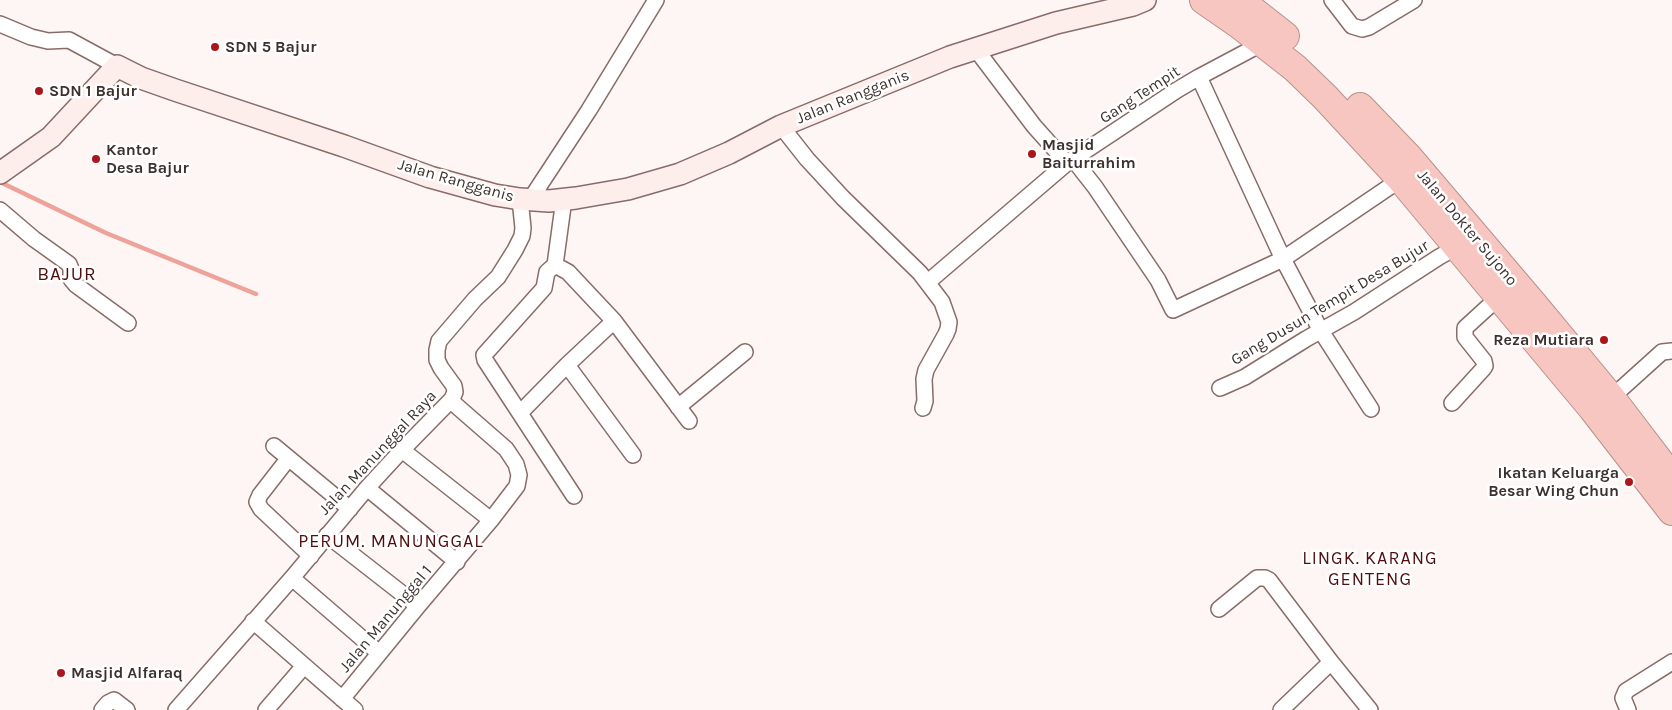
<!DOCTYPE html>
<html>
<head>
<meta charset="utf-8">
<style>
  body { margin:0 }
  canvas { display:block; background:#fdf6f5 }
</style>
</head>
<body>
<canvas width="1672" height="710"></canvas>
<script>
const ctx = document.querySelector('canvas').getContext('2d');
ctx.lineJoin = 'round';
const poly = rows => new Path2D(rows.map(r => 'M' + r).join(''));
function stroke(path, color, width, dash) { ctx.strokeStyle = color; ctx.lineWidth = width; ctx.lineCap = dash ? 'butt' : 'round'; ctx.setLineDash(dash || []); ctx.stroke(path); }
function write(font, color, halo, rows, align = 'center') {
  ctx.font = font + ' Karla,sans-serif'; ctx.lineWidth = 5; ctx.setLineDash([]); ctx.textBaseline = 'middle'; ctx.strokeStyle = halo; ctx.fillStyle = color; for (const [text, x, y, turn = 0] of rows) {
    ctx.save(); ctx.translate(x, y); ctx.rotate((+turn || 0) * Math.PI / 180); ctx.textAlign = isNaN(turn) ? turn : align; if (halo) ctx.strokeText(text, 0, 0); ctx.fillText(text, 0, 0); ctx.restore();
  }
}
const stream = poly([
  [0,182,106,233,256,294]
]);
const street = poly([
  [1332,0,1352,26,1362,29,1369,27,1414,0],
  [0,24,31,37,48,41,69,40,117,66],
  [975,48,1034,126,1067,163],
  [1199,77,1283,259,1321,331,1371,409],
  [781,126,807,159,843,198,920,273,942,302,949,322,948,329,946,334,926,370,924,379,925,401,923,408],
  [1073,159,1095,187,1158,280,1173,310,1283,259,1401,179],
  [564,199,555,265,547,272,544,288,484,355,485,360,574,496],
  [530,200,589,110,656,0],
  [0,210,34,239,69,264,71,269,71,279,76,285,128,323],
  [555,265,568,272,614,321,689,421],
  [928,282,1067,163,1177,90,1199,77,1263,43],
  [567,365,633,455],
  [1220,388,1245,377,1306,339,1354,312,1439,257,1457,247],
  [1611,398,1662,352,1672,351],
  [1452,403,1483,369,1485,366,1484,361,1465,337,1465,328,1500,296],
  [678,407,745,352],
  [520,413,567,365,614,321],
  [274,446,350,509],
  [402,450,491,520],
  [288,459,260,495,257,502,261,509,311,556],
  [367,488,457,562],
  [327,535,418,606],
  [292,578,379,653],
  [1219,609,1257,578,1265,578,1269,580,1331,662,1370,710],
  [253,621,355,710],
  [342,699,418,606,491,520,517,486,519,475,516,464,506,449,451,401],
  [102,710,108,703,114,700,127,710],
  [176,710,292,578,367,488,402,450,452,399,455,392,454,386,441,368,437,360,437,350,439,341,475,299,498,277,515,250,522,236,523,228,520,199],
  [266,710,304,666],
  [1281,710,1331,662],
  [1628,710,1623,698,1626,691,1672,662]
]);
const secondary = poly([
  [0,173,51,137,117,66,141,78,175,90,344,146,430,177,495,195,520,199,549,201,576,198,628,189,680,174,729,153,781,126,950,57,1056,23,1133,5,1145,0]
]);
const highway = poly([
  [1204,0,1240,25,1295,68,1325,97,1401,179,1593,409,1672,511],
  [1239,0,1285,36],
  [1360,107,1409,158,1533,304,1611,398,1672,478]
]);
const markers = [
  [215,47,5,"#aa161b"],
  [39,91,5,"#aa161b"],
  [1032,154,5,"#aa161b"],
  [96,159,5,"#aa161b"],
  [1604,340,5,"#aa161b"],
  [1629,482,5,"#aa161b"],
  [61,673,5,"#aa161b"]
];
const poiNames = [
  ["SDN 5 Bajur",225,47],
  ["SDN 1 Bajur",49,91],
  ["Masjid",1042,145],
  ["Baiturrahim",1042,163],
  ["Kantor",106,150],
  ["Desa Bajur",106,168],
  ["Reza Mutiara",1594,340,"right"],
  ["Ikatan Keluarga",1619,473,"right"],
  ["Besar Wing Chun",1619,491,"right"],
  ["Masjid Alfaraq",71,673]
];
const streetNames = [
  ["Gang Tempit",1140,95,-33],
  ["Jalan Rangganis",853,97,-22],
  ["Jalan Rangganis",456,181,16],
  ["Jalan Dokter Sujono",1467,228,50],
  ["Gang Dusun Tempit Desa Bujur",1330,303,-31],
  ["Jalan Manunggal Raya",378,453,-47],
  ["Jalan Manunggal 1",386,619,-50]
];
const neighbourhoodNames = [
  ["PERUM. MANUNGGAL",391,542],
  ["LINGK. KARANG",1370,559],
  ["GENTENG",1370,580]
];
const quarterNames = [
  ["BAJUR",67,275]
];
stroke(stream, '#eea39a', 4.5);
stroke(street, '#886c68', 18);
stroke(secondary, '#886c68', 24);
stroke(highway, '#b6928d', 30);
stroke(street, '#fff', 15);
stroke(secondary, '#fdeeec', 21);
stroke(highway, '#f7c6c0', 28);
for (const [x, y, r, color] of markers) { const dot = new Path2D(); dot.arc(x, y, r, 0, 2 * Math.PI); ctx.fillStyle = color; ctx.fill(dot); stroke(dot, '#fff', 2); }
write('bold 16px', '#3d312f', '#fff', poiNames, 'left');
write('16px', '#3d312f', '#fff', streetNames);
ctx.letterSpacing = '1px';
write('18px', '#520e0d', '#fff', neighbourhoodNames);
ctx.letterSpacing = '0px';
ctx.letterSpacing = '1px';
write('19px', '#520e0d', '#fff', quarterNames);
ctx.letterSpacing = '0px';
</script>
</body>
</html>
